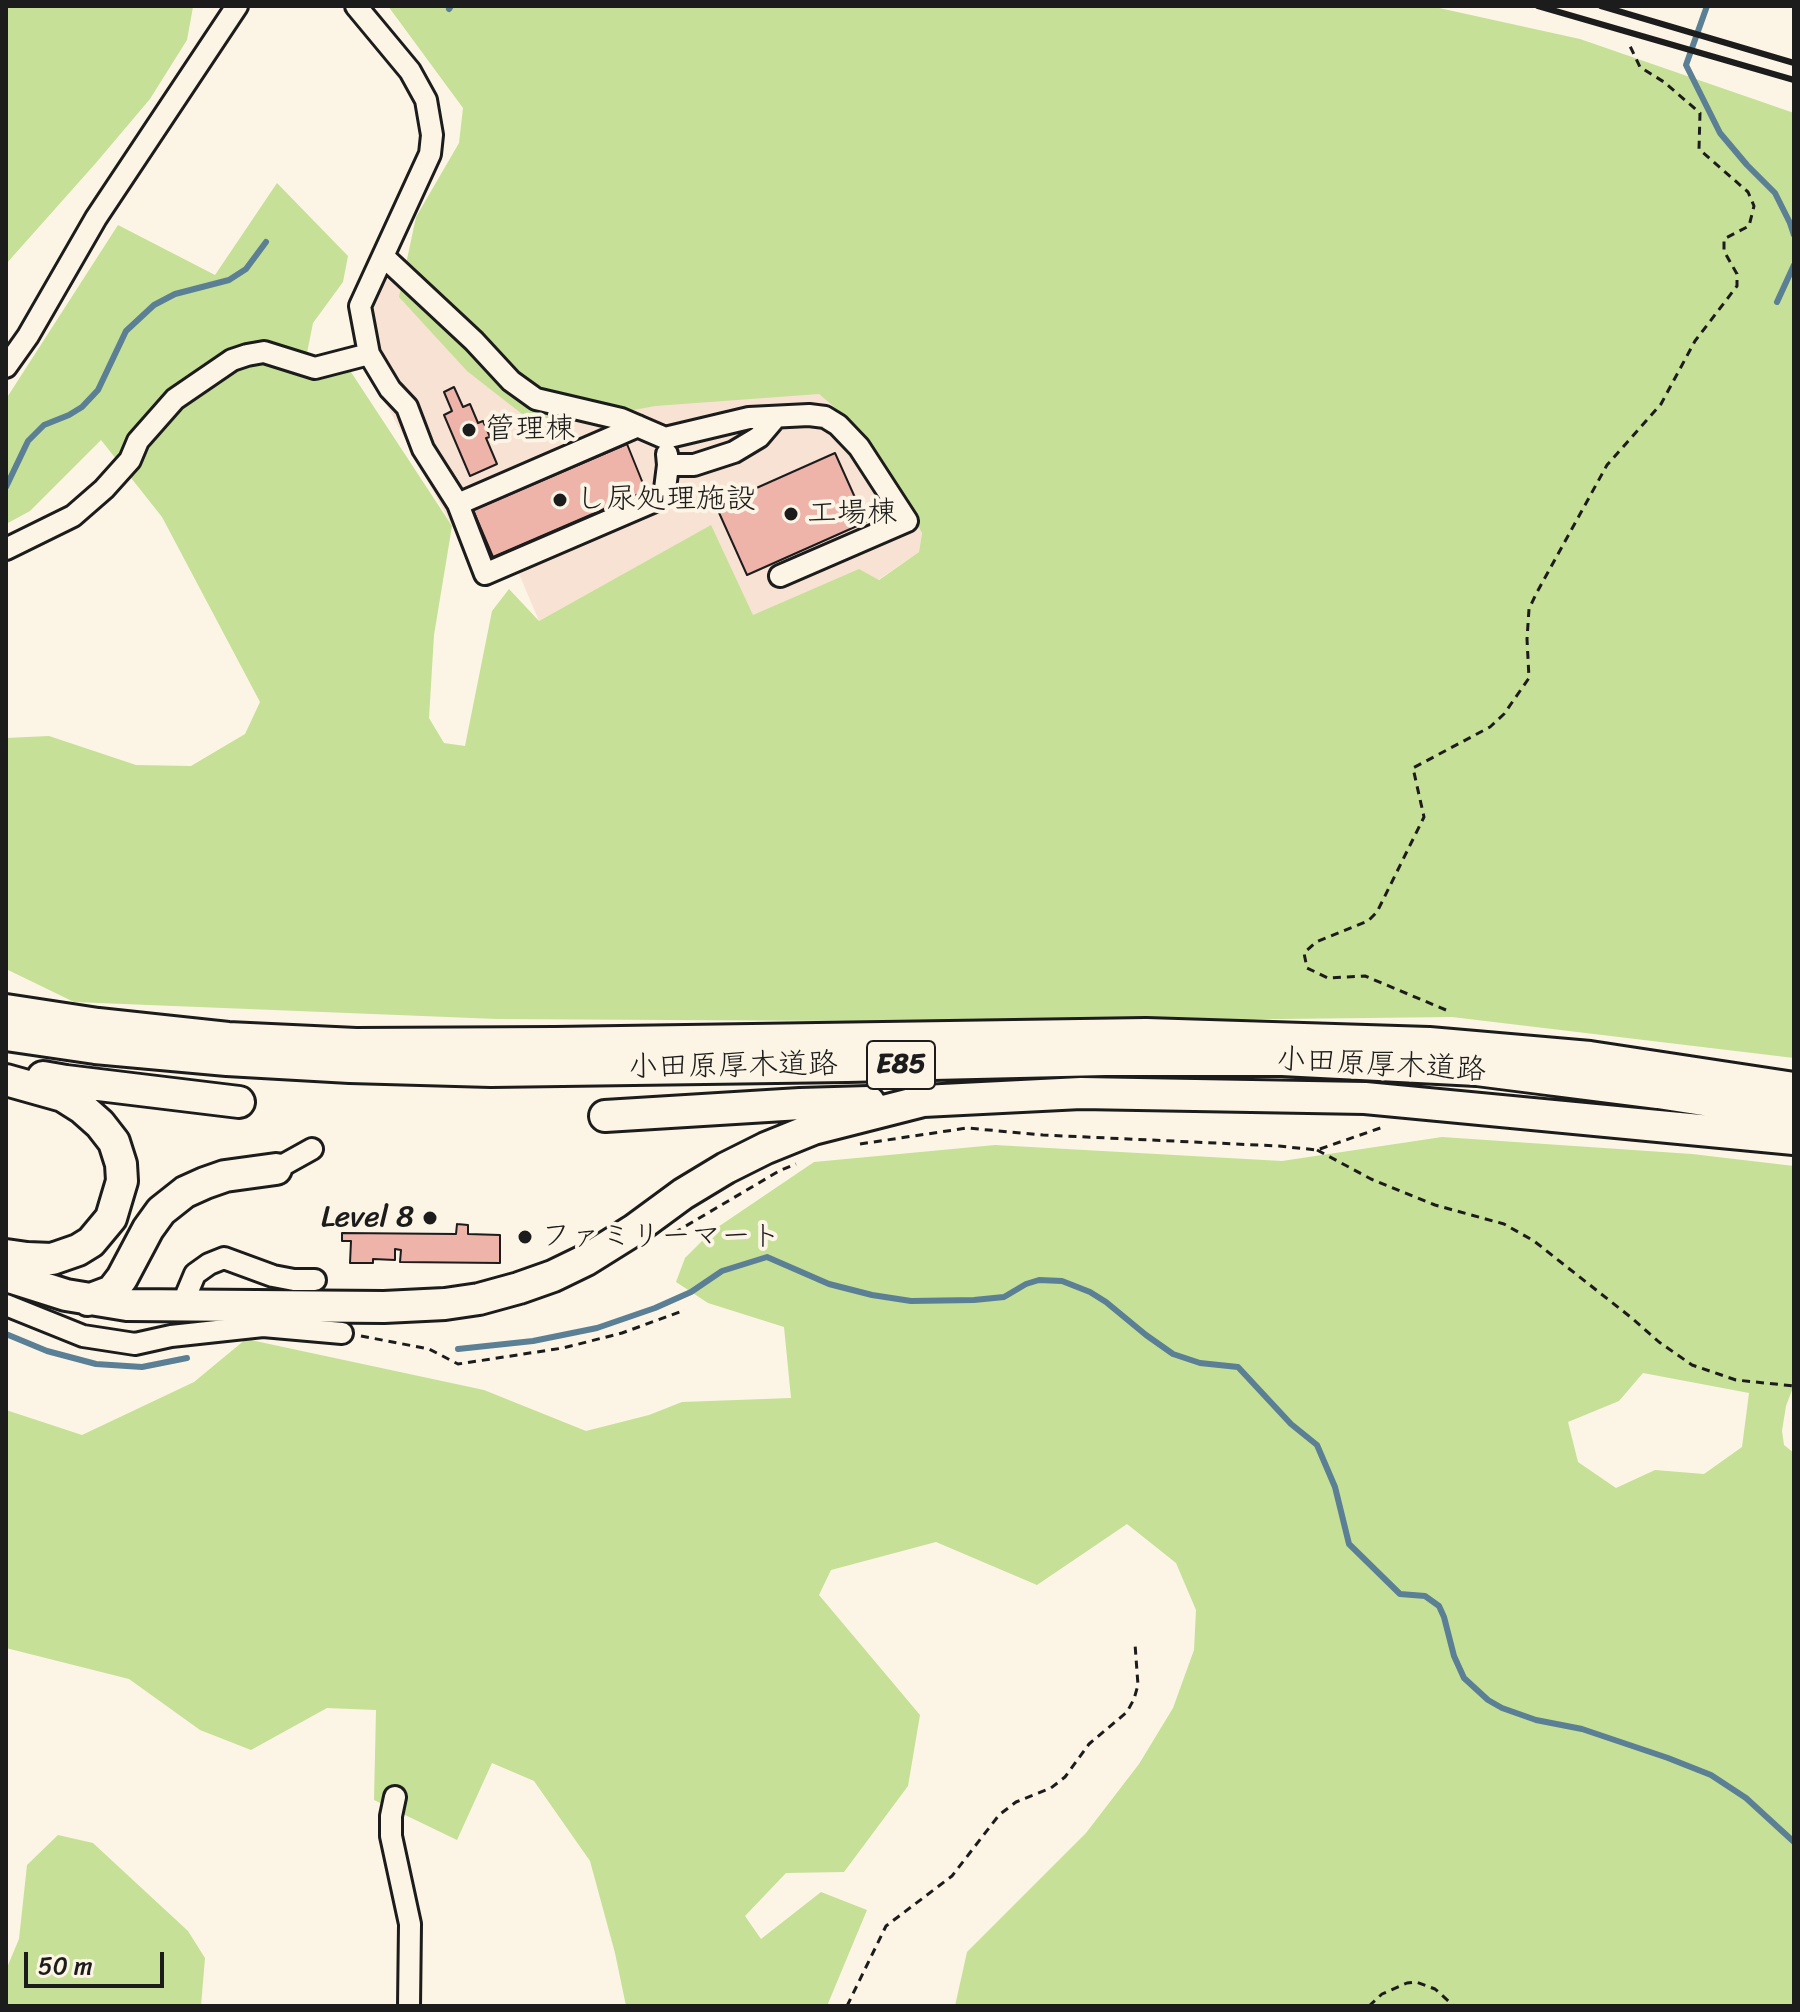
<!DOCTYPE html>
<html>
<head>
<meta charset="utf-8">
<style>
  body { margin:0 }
  #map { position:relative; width:1800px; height:2012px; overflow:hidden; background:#fcf5e5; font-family:Sriracha,sans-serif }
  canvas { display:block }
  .frame { position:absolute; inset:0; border:8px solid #1c1c1c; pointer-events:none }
  .scale { position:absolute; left:24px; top:1952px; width:140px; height:36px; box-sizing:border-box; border:4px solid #1c1c1c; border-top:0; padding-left:10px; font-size:24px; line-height:28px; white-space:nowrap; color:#1c1c1c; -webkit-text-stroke:6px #fcf5e5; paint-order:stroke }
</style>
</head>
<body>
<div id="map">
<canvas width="1800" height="2012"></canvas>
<div class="frame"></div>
<div class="scale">50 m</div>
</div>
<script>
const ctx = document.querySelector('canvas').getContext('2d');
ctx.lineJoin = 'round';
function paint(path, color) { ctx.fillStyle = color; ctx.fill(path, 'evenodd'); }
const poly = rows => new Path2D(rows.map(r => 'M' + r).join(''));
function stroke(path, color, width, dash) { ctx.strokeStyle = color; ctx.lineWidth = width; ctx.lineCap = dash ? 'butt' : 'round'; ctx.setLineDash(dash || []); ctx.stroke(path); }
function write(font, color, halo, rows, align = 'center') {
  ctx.font = font + ' Sriracha,"Klee One",sans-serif'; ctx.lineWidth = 8; ctx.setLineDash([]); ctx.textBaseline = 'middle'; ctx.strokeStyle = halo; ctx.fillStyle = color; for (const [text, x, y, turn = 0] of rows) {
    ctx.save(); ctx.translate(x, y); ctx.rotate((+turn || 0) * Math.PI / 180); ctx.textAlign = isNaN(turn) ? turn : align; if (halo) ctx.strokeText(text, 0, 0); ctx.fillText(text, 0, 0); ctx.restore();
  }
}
const built = poly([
  [366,263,387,272,398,285,465,291,819,394,862,431,922,533,919,552,878,580,859,570,753,616,710,526,539,621,517,569,479,576,362,359,351,307]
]);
const green = poly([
  [6,6,193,7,187,40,150,99,95,164,6,264],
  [388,6,1430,6,1580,39,1794,113,1794,1058,1452,1017,1023,1022,497,1019,74,1002,6,969,6,738,49,736,136,765,191,766,245,734,260,702,162,517,101,440,30,511,6,524,6,399,118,225,215,275,277,183,348,256,343,282,313,323,302,378,349,369,452,526,434,635,429,718,444,743,465,746,492,611,509,589,539,621,711,525,753,615,859,569,879,580,919,552,922,533,862,431,819,394,655,406,540,428,467,371,399,297,416,217,459,143,463,108],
  [1442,1137,1692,1154,1794,1166,1794,1385,1786,1406,1782,1431,1784,1445,1794,1453,1794,2006,955,2006,967,1952,1086,1833,1139,1764,1173,1708,1194,1650,1196,1610,1176,1563,1127,1524,1037,1585,936,1542,831,1570,819,1595,920,1715,908,1786,844,1872,786,1873,745,1916,761,1939,821,1892,867,1910,827,2006,626,2006,615,1953,590,1861,534,1781,492,1763,457,1840,374,1800,376,1710,327,1708,251,1750,200,1730,129,1679,6,1648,6,1410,82,1435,194,1382,246,1339,484,1390,586,1431,649,1415,682,1402,791,1398,784,1327,708,1303,676,1282,685,1258,712,1231,814,1162,995,1145,1282,1161],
  [1643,1373,1749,1393,1742,1447,1704,1474,1655,1470,1616,1488,1578,1462,1568,1422,1619,1401],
  [58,1835,93,1843,188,1931,205,1958,201,2006,6,2006,6,1970,19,1939,27,1865]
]);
const stream = poly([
  [1707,6,1686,65,1720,133,1747,165,1775,193,1790,223,1794,235],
  [449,9,451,6],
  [1777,302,1794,265],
  [6,487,28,441,44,425,69,415,82,407,98,390,126,331,154,305,175,294,229,280,246,269,266,242],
  [6,1334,47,1351,96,1364,142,1367,187,1358],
  [458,1349,533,1341,597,1328,655,1308,691,1292,722,1271,767,1257,829,1284,872,1295,911,1301,974,1300,1004,1297,1026,1284,1039,1280,1062,1281,1090,1292,1106,1302,1146,1335,1173,1354,1200,1363,1238,1367,1291,1424,1317,1445,1335,1487,1349,1544,1400,1594,1425,1596,1439,1606,1444,1617,1454,1656,1464,1678,1488,1700,1502,1708,1536,1720,1582,1729,1668,1758,1711,1775,1746,1798,1794,1842]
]);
const building = poly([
  [454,387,463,407,470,404,478,423,483,421,490,437,486,438,497,464,470,476,444,415,452,411,444,392,454,387],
  [627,444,646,491,493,557,473,510,627,444],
  [835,453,866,522,747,575,716,506,835,453],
  [457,1224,468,1225,468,1234,500,1235,500,1263,400,1262,401,1250,395,1249,395,1260,373,1259,373,1263,350,1263,351,1241,342,1241,342,1233,456,1234,457,1224]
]);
const path = poly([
  [1446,1010,1365,976,1328,978,1307,968,1304,953,1316,942,1368,921,1377,912,1424,817,1413,768,1490,727,1504,714,1529,678,1527,639,1529,609,1536,594,1607,465,1661,404,1695,341,1737,286,1737,274,1724,251,1724,239,1749,226,1754,206,1748,192,1699,149,1700,113,1664,82,1640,67,1629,44],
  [860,1144,967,1128,1043,1135,1279,1146,1317,1150,1386,1126],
  [1317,1150,1371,1179,1435,1205,1504,1224,1534,1241,1633,1319,1659,1342,1692,1365,1736,1380,1794,1386],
  [674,1233,779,1171,796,1164],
  [361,1336,429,1349,458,1364,563,1348,622,1333,685,1310],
  [847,2006,886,1926,952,1876,999,1815,1016,1802,1051,1788,1065,1777,1089,1744,1127,1712,1134,1699,1138,1685,1135,1644],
  [1369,2006,1382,1994,1407,1983,1416,1982,1435,1989,1454,2006]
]);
const minor = poly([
  [356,6,410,71,426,100,432,135,430,154,360,306,369,354,390,389,407,407,423,449,458,504,485,574,664,497,668,465],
  [383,256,474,341,511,381,536,399,621,419,665,438,749,418,809,415,825,417,838,425,859,447,907,521,780,576],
  [6,367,28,336,96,218,237,6],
  [667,454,668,465,694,465,734,452,759,437,776,417],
  [458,504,638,426],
  [6,549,73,516,104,489,130,460,138,441,175,399,232,360,247,355,264,352,315,368,369,354],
  [276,1169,312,1149],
  [187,1293,195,1274,209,1264,224,1258,273,1276,294,1280,315,1280],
  [6,1305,83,1336,135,1344,171,1336,263,1326,342,1333],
  [395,1797,391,1816,391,1836,410,1924,409,2006]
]);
const highway = poly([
  [6,1010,98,1024,228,1038,356,1044,555,1043,1146,1034,1429,1043,1590,1057,1794,1088],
  [6,1035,95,1048,227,1060,350,1067,491,1071,847,1066,1105,1060,1282,1060,1477,1070,1658,1093,1794,1114],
  [43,1077,66,1081,239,1102],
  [6,1080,63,1096,82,1108,100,1124,114,1142,121,1164,122,1181,111,1218,91,1242,78,1250,52,1259,27,1258,6,1255],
  [605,1116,800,1104,869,1102],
  [6,1276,66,1295,127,1305,384,1307,445,1304,479,1299,519,1288,553,1276,586,1260,634,1230,683,1194,726,1168,766,1148,813,1129,923,1101,1081,1093,1365,1098,1794,1139],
  [88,1300,112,1291,122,1278,148,1229,161,1211,185,1192,205,1183,225,1176,276,1169]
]);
const rail = poly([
  [1538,6,1794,80],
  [1601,6,1794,63]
]);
const markers = [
  [469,430,8,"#1c1c1c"],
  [560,500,8,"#1c1c1c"],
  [791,514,8,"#1c1c1c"],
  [430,1218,8,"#1c1c1c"],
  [525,1237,8,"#1c1c1c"]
];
const shields = [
  [901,1065,68]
];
const shieldNames = [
  ["E85",901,1065]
];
const poiNames = [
  ["管理棟",485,430],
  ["し尿処理施設",576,500],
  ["工場棟",807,514],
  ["Level 8",414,1218,"right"],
  ["ファミリーマート",541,1237]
];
const streetNames = [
  ["小田原厚木道路",1381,1066,3],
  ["小田原厚木道路",733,1067,-1]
];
paint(built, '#f8e2d3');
paint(green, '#c6e097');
stroke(stream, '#5b7f94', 6);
paint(building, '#eeb4aa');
stroke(building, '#1c1c1c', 2);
stroke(minor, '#1c1c1c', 26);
stroke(highway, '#1c1c1c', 36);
stroke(path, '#1c1c1c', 3, [8, 6]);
stroke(minor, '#fcf5e5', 20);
stroke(highway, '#fcf5e5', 30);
stroke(rail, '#1c1c1c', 6);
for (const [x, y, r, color] of markers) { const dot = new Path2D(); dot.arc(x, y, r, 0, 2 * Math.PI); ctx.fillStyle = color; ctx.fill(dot); stroke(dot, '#fcf5e5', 3); }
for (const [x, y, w] of shields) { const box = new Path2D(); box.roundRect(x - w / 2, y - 24, w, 48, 6); ctx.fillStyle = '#fcf5e5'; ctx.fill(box); stroke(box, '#1c1c1c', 2); }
write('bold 28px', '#1c1c1c', null, shieldNames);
write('30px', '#1c1c1c', '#fcf5e5', poiNames, 'left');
write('30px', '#1c1c1c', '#fcf5e5', streetNames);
</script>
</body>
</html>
